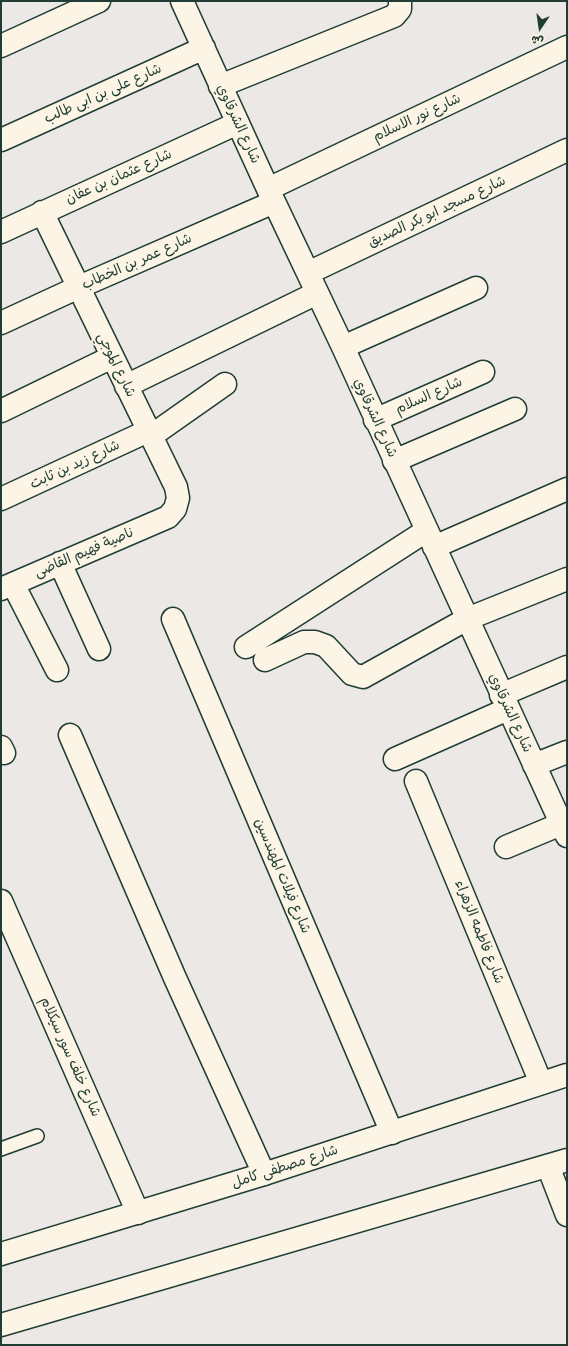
<!DOCTYPE html>
<html>
<head>
<meta charset="utf-8">
<style>
  body { margin:0 }
  #map { position:relative; width:568px; height:1346px; overflow:hidden; background:#ece8e5; font-family:Sriracha,"Playpen Sans Arabic",sans-serif }
  canvas { display:block }
  .frame { position:absolute; inset:0; border:2px solid #1f3d34; pointer-events:none }
  .north { position:absolute; left:520px; top:8px; width:40px; height:40px; -webkit-text-stroke:3px #fcf5e5; paint-order:stroke; rotate:193deg; font-size:11px; font-weight:700; line-height:16px; text-align:center; color:#1f3d34 }
  .north::after { content:''; display:block; margin:auto; width:14px; height:18px; background:#1f3d34; clip-path:polygon(50% 0,100% 100%,50% 72%,0 100%) }
</style>
</head>
<body>
<div id="map">
<canvas width="568" height="1346"></canvas>
<div class="frame"></div>
<div class="north">ش</div>
</div>
<script>
const ctx = document.querySelector('canvas').getContext('2d');
ctx.lineJoin = 'round';
const poly = rows => new Path2D(rows.map(r => 'M' + r).join(''));
function stroke(path, color, width, dash) { ctx.strokeStyle = color; ctx.lineWidth = width; ctx.lineCap = dash ? 'butt' : 'round'; ctx.setLineDash(dash || []); ctx.stroke(path); }
function write(font, color, halo, rows, align = 'center') {
  ctx.font = font + ' Sriracha,"Playpen Sans Arabic",sans-serif'; ctx.lineWidth = 3.5; ctx.setLineDash([]); ctx.textBaseline = 'middle'; ctx.strokeStyle = halo; ctx.fillStyle = color; for (const [text, x, y, turn = 0] of rows) {
    ctx.save(); ctx.translate(x, y); ctx.rotate((+turn || 0) * Math.PI / 180); ctx.textAlign = isNaN(turn) ? turn : align; if (halo) ctx.strokeText(text, 0, 0); ctx.fillText(text, 0, 0); ctx.restore();
  }
}
const service = poly([
  [1,1149,37,1136]
]);
const minor = poly([
  [182,1,268,189,343,347,567,836],
  [1,46,99,1],
  [220,86,394,16,400,9,400,1],
  [1,140,204,48],
  [268,189,567,47],
  [1,232,238,123],
  [308,273,567,150],
  [1,323,79,287,274,202],
  [343,347,476,288],
  [126,386,317,293],
  [1,411,112,357],
  [375,420,483,372],
  [151,436,225,384],
  [394,461,515,409],
  [1,499,148,431],
  [434,547,567,489],
  [60,563,99,649],
  [13,584,57,670],
  [1,589,168,517,175,509,178,498,176,487,42,212],
  [173,619,392,1133],
  [246,647,426,531],
  [265,660,304,642,315,642,326,646,352,674,363,677,467,619,567,579],
  [501,695,567,667],
  [70,735,175,978,264,1174],
  [1,747,4,753],
  [395,759,508,709],
  [534,765,567,752],
  [416,781,541,1083],
  [506,847,561,824],
  [1,901,138,1213],
  [548,1166,567,1215]
]);
const primary = poly([
  [1,1254,264,1174,567,1075],
  [1,1325,567,1160]
]);
const streetNames = [
  ["شارع على بن ابى طالب",103,94,-24],
  ["شارع نور الاسلام",417,118,-25],
  ["شارع الشرقاوي",238,124,65],
  ["شارع عثمان بن عفان",119,177,-24],
  ["شارع مسجد ابو بكر الصديق",437,212,-25],
  ["شارع عمر بن الخطاب",137,262,-24],
  ["شارع الموجي",116,365,64],
  ["شارع السلام",429,396,-24],
  ["شارع الشرقاوي",375,418,65],
  ["شارع زيد بن ثابت",75,465,-25],
  ["ناصية فهيم القاضى",84,553,-23],
  ["شارع الشرقاوي",510,713,65],
  ["شارع فيلات المهندسين",282,876,67],
  ["شارع فاطمه الزهراء",479,932,68],
  ["شارع خلف سور سيكلام",70,1057,66],
  ["شارع مصطفى كامل",285,1167,-18]
];
stroke(service, '#1f3d34', 16);
stroke(minor, '#1f3d34', 25);
stroke(primary, '#1f3d34', 25);
stroke(service, '#fcf5e5', 13);
stroke(minor, '#fcf5e5', 22);
stroke(primary, '#fcf5e5', 22);
write('14px', '#1f3d34', '#fcf5e5', streetNames);
</script>
</body>
</html>
